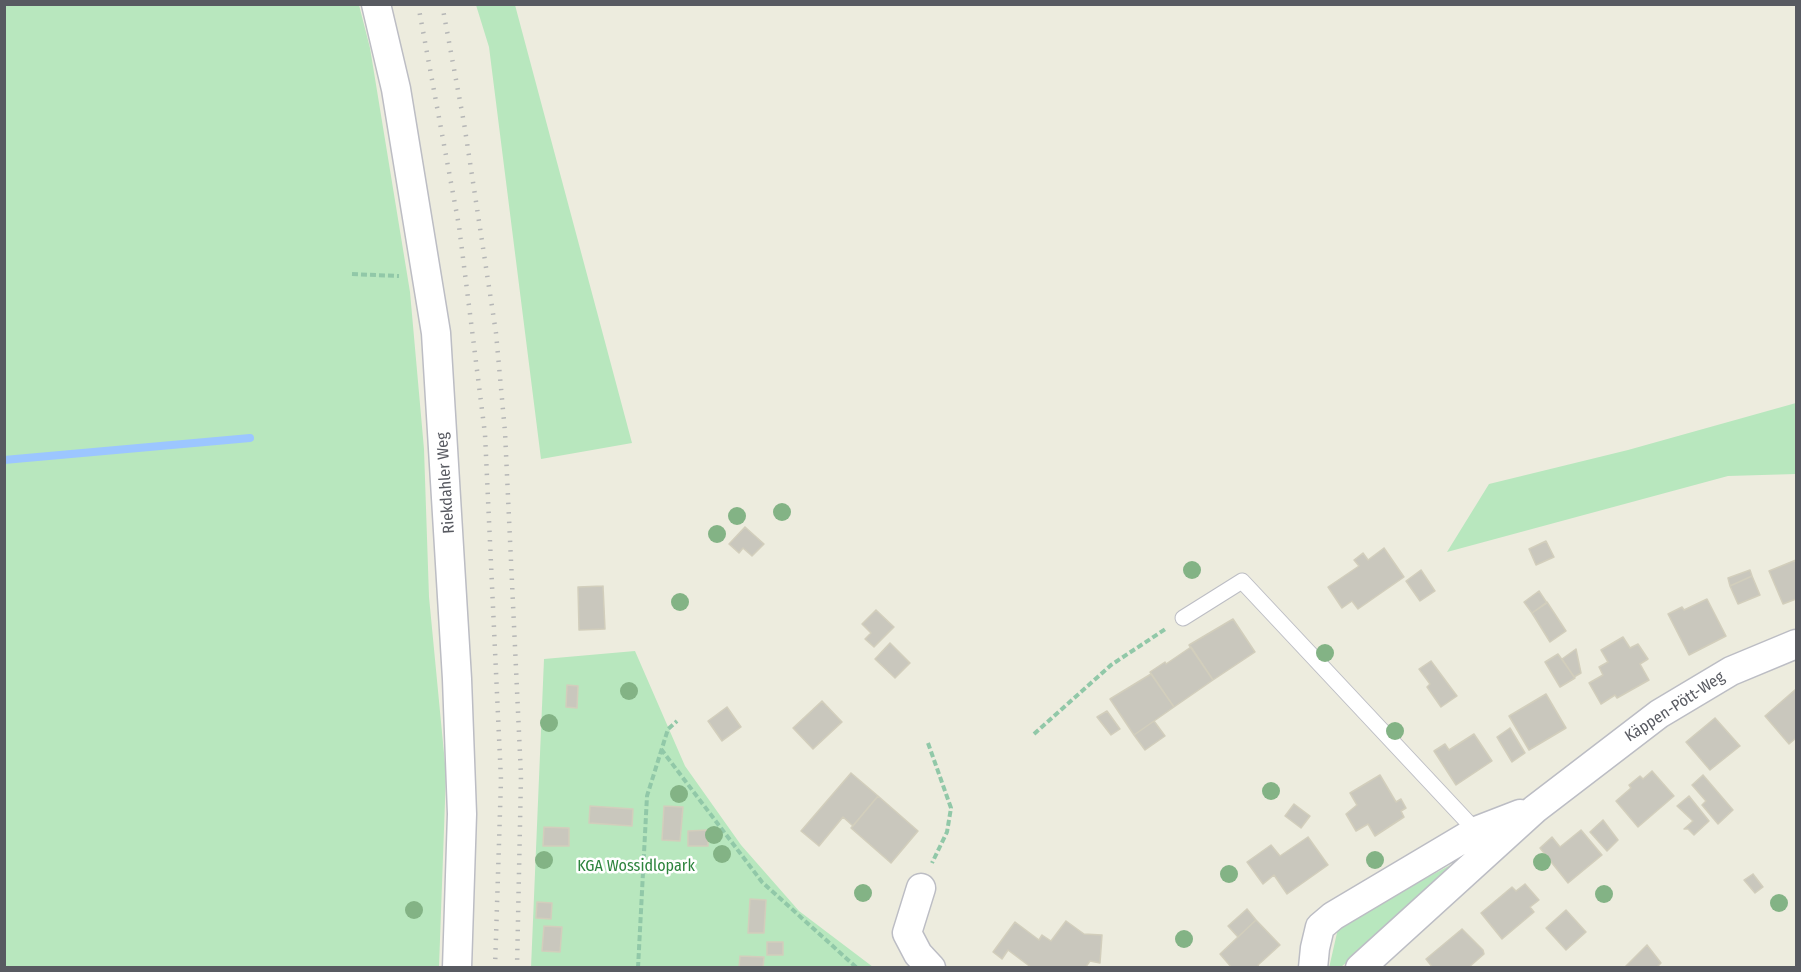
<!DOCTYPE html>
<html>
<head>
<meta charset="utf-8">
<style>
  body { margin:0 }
  #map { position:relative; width:1801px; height:972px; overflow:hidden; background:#edecde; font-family:"Fira Sans Condensed",sans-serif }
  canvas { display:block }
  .frame { position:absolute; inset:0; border:6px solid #585a61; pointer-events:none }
</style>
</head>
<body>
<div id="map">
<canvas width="1801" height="972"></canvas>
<div class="frame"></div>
</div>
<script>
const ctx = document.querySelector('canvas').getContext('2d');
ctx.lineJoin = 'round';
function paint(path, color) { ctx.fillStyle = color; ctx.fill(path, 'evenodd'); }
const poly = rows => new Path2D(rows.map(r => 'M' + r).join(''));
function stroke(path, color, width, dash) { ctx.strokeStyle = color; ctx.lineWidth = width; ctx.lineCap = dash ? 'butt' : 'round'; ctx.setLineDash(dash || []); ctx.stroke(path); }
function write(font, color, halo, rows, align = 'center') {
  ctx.font = font + ' "Fira Sans Condensed",sans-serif'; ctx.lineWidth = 5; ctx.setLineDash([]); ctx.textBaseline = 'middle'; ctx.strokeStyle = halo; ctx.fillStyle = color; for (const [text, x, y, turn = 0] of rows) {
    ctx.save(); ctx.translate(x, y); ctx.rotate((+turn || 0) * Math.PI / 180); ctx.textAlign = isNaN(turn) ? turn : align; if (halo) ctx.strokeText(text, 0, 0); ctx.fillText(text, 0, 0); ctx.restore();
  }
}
const green = poly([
  [5,4,359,5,370,48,410,292,424,449,429,597,446,774,439,967,5,967],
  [476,5,515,5,632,443,541,459,489,47],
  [1796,403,1796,474,1728,476,1447,552,1489,484,1628,450],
  [635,651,685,766,741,845,799,911,873,967,531,968,544,659],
  [1479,850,1341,967,1329,968,1339,924]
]);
const stream = poly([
  [4,460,250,438]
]);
const building = poly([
  [745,527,764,544,752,556,743,548,739,553,729,544,745,527],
  [1546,541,1554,557,1536,565,1529,549,1546,541],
  [1384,548,1404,577,1358,609,1352,601,1342,608,1328,587,1359,566,1354,560,1363,553,1368,560,1384,548],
  [1796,560,1796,599,1783,604,1769,571,1796,560],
  [1421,570,1435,591,1420,601,1406,581,1421,570],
  [1750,570,1752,576,1730,586,1728,578,1750,570],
  [1752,576,1760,595,1738,604,1730,586,1752,576],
  [603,586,605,629,579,630,578,587,603,586],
  [1539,591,1547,603,1532,613,1524,602,1539,591],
  [1707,599,1726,636,1689,655,1668,614,1682,607,1684,610,1707,599],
  [1547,602,1566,631,1550,642,1532,613,1547,602],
  [876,610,894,627,874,647,865,639,871,633,862,624,876,610],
  [1233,619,1255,652,1213,680,1189,645,1233,619],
  [1623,637,1630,648,1638,644,1648,659,1640,664,1649,680,1617,698,1615,695,1601,704,1589,683,1603,675,1599,667,1608,662,1601,650,1623,637],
  [890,643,910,663,895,678,875,659,890,643],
  [1191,647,1213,680,1174,707,1150,672,1165,662,1166,664,1191,647],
  [1576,649,1581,673,1574,677,1562,659,1576,649],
  [1558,654,1575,678,1560,687,1545,662,1558,654],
  [1431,661,1457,696,1441,707,1427,687,1430,684,1419,669,1431,661],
  [1151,674,1174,707,1134,735,1110,699,1151,674],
  [567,685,578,686,577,708,566,707,567,685],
  [1796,689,1796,738,1789,744,1765,716,1796,689],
  [1546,694,1566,728,1529,750,1509,716,1546,694],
  [822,701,842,722,813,749,793,728,822,701],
  [727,707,741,727,722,741,708,721,727,707],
  [1107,711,1120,729,1111,735,1097,717,1107,711],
  [1715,718,1740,746,1710,770,1686,742,1715,718],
  [1154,721,1165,736,1145,750,1134,735,1154,721],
  [1510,728,1525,753,1512,762,1497,737,1510,728],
  [1474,734,1492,761,1456,785,1434,751,1445,744,1449,750,1474,734],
  [1652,771,1674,796,1638,827,1616,801,1631,788,1629,785,1640,776,1643,779,1652,771],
  [851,773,878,796,853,826,843,817,819,846,801,831,851,773],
  [1380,775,1396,802,1401,799,1406,808,1401,811,1404,817,1375,836,1368,824,1356,831,1346,814,1357,805,1350,793,1380,775],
  [1703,775,1733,810,1718,824,1702,805,1706,801,1692,785,1703,775],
  [878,796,918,831,891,863,851,828,878,796],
  [1689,796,1709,821,1694,835,1688,829,1684,829,1693,821,1677,806,1689,796],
  [1294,804,1310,816,1301,828,1285,816,1294,804],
  [590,806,633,809,632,826,589,823,590,806],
  [664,806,683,807,680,841,662,840,664,806],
  [1603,820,1618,840,1607,851,1590,832,1603,820],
  [544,827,569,828,569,846,543,846,544,827],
  [708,830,708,846,688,846,688,831,708,830],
  [1581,830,1602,855,1568,883,1540,848,1552,837,1560,847,1581,830],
  [1308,837,1328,865,1287,894,1274,875,1263,884,1247,862,1271,845,1280,856,1308,837],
  [1753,874,1763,887,1755,893,1744,880,1753,874],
  [1525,884,1539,900,1530,907,1534,912,1502,939,1481,913,1512,887,1516,891,1525,884],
  [750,899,766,900,764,933,748,933,750,899],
  [537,902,552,903,551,919,536,918,537,902],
  [1247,909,1256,920,1238,937,1228,926,1247,909],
  [1566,910,1586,932,1566,950,1546,928,1566,910],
  [1256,920,1280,945,1258,965,1259,968,1232,968,1220,954,1256,920],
  [1066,921,1084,934,1102,935,1100,963,1090,961,1085,968,1032,968,1008,950,1002,959,993,952,1015,922,1039,940,1042,935,1051,941,1066,921],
  [544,926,562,927,560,952,542,951,544,926],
  [1462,929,1483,950,1484,954,1468,968,1433,968,1426,959,1462,929],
  [767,942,783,942,783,955,767,955,767,942],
  [1647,945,1661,963,1656,968,1624,968,1647,945],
  [740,956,764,957,763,968,739,968,740,956]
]);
const path = poly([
  [352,274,399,276],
  [1034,734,1111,665,1167,628],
  [928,743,951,808,947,832,932,863],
  [661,749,762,882,857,968],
  [638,968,647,796,668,729,677,721]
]);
const lane = poly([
  [1183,618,1242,581,1476,831]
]);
const street = poly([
  [376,4,396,89,436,333,457,679,462,814,457,968],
  [921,888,907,933,918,954,931,968],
  [1313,968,1315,948,1320,927,1333,916,1476,831,1520,814],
  [1360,968,1535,809,1659,714,1731,671,1796,644]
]);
const rail = poly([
  [418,4,459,226,485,434,501,780,495,968],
  [442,4,464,123,496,333,505,432,521,776,517,968]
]);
const trees = [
  [782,512],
  [737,516],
  [717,534],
  [1192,570],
  [680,602],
  [1325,653],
  [629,691],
  [549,723],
  [1395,731],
  [1271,791],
  [679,794],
  [714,835],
  [722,854],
  [544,860],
  [1375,860],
  [1542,862],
  [1229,874],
  [863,893],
  [1604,894],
  [1779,903],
  [414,910],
  [1184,939]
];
const streetNames = [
  ["Riekdahler Weg",446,483,-94],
  ["Käppen-Pött-Weg",1675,707,-33]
];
const parkNames = [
  ["KGA Wossidlopark",636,867]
];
paint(green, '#b8e7be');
stroke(stream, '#9cc6ff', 8);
paint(building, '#c9c7bd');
stroke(building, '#d2cebc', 1.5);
stroke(lane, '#bcbdc4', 17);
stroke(street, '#bcbdc4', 31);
stroke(path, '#91c8a8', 4, [6, 3]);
stroke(lane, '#fff', 15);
stroke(street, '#fff', 28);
stroke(rail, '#b5b6b6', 4.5, [1.5, 8]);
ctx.fillStyle = '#83b385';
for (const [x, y] of trees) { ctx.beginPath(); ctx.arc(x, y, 9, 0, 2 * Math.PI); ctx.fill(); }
write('16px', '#585a61', '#fff', streetNames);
write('16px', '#2d843d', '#fff', parkNames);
</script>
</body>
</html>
